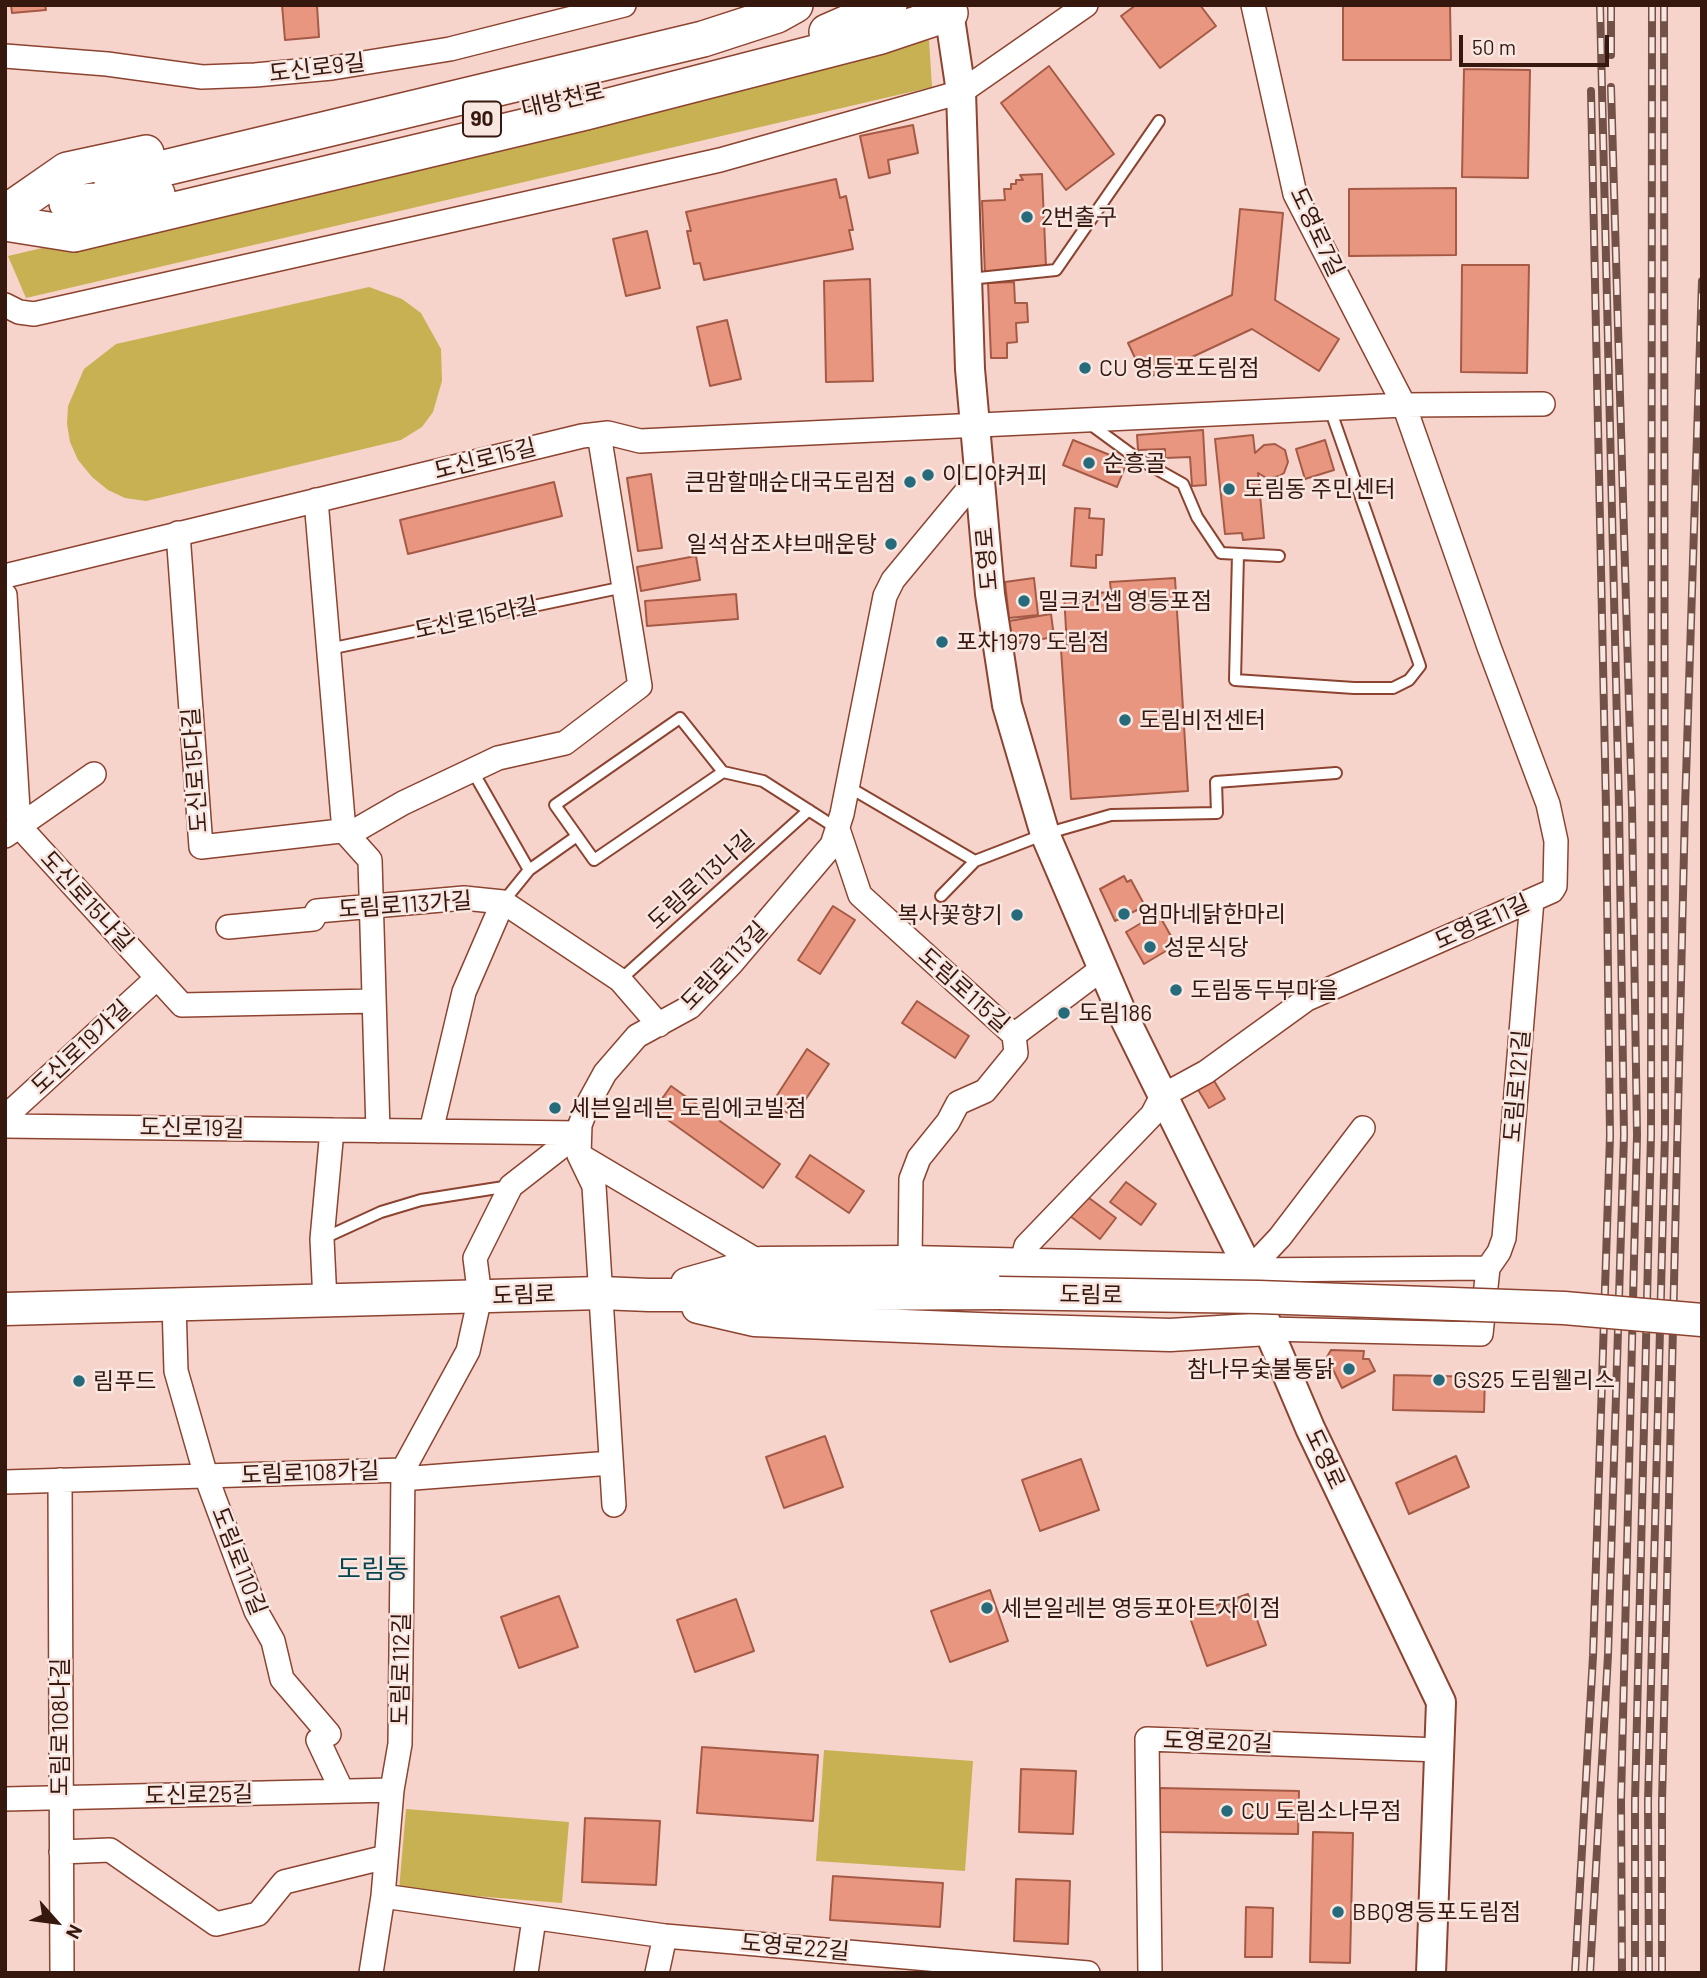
<!DOCTYPE html>
<html>
<head>
<meta charset="utf-8">
<style>
  body { margin:0 }
  #map { position:relative; width:1707px; height:1978px; overflow:hidden; background:#f7d4cb; font-family:Barlow,sans-serif }
  canvas { display:block }
  .frame { position:absolute; inset:0; border:7px solid #37180f; pointer-events:none }
  .north { position:absolute; left:21px; top:1887px; width:70px; height:70px; -webkit-text-stroke:5px #f8e6e1; paint-order:stroke; rotate:118deg; font-size:19px; font-weight:700; line-height:28px; text-align:center; color:#37180f }
  .north::after { content:''; display:block; margin:auto; width:24px; height:32px; background:#37180f; clip-path:polygon(50% 0,100% 100%,50% 72%,0 100%) }
  .scale { position:absolute; left:1459px; top:35px; width:150px; height:32px; box-sizing:border-box; border:4px solid #37180f; border-top:0; padding-left:9px; font-size:21px; line-height:24px; white-space:nowrap; color:#37180f; -webkit-text-stroke:5px #f8e6e1; paint-order:stroke }
</style>
</head>
<body>
<div id="map">
<canvas width="1707" height="1978"></canvas>
<div class="frame"></div>
<div class="north">N</div>
<div class="scale">50 m</div>
</div>
<script>
const ctx = document.querySelector('canvas').getContext('2d');
ctx.lineJoin = 'round';
function paint(path, color) { ctx.fillStyle = color; ctx.fill(path, 'evenodd'); }
const poly = rows => new Path2D(rows.map(r => 'M' + r).join(''));
function stroke(path, color, width, dash) { ctx.strokeStyle = color; ctx.lineWidth = width; ctx.lineCap = dash ? 'butt' : 'round'; ctx.setLineDash(dash || []); ctx.stroke(path); }
function write(font, color, halo, rows, align = 'center') {
  ctx.font = font + ' Barlow,"Noto Sans KR",sans-serif'; ctx.lineWidth = 5; ctx.setLineDash([]); ctx.textBaseline = 'middle'; ctx.strokeStyle = halo; ctx.fillStyle = color; for (const [text, x, y, turn = 0] of rows) {
    ctx.save(); ctx.translate(x, y); ctx.rotate((+turn || 0) * Math.PI / 180); ctx.textAlign = isNaN(turn) ? turn : align; if (halo) ctx.strokeText(text, 0, 0); ctx.fillText(text, 0, 0); ctx.restore();
  }
}
const green = poly([
  [929,40,932,87,26,298,8,256],
  [369,287,402,299,421,313,441,349,442,381,433,412,422,427,401,440,146,501,125,498,108,490,92,477,78,460,70,442,67,424,68,406,84,369,116,344],
  [824,1750,973,1761,965,1871,816,1861],
  [406,1809,569,1822,562,1903,399,1890]
]);
const building = poly([
  [11,5,45,5,46,10,12,13,11,5],
  [282,5,317,5,319,37,285,40,282,5],
  [1136,5,1200,5,1216,26,1160,68,1121,16,1136,5],
  [1343,5,1450,5,1451,60,1343,60,1343,5],
  [1049,66,1114,154,1066,190,1001,103,1049,66],
  [1464,69,1530,70,1528,178,1462,177,1464,69],
  [913,125,918,153,888,160,890,173,869,178,860,136,913,125],
  [1042,174,1046,267,1016,268,1016,272,985,274,982,201,1005,200,1004,189,1011,189,1011,184,1016,184,1016,180,1023,180,1020,175,1042,174],
  [836,179,840,198,846,196,853,230,849,230,853,249,704,280,700,263,694,264,687,231,691,231,686,212,836,179],
  [1456,188,1456,255,1349,256,1349,189,1456,188],
  [1240,209,1283,213,1275,300,1339,339,1319,371,1252,329,1145,379,1128,343,1232,295,1240,209],
  [647,231,660,288,626,296,613,239,647,231],
  [1462,265,1529,265,1527,373,1461,372,1462,265],
  [870,279,873,381,826,382,824,281,870,279],
  [1014,282,1015,303,1027,303,1028,322,1016,323,1017,342,1007,343,1007,358,991,358,988,283,1014,282],
  [727,320,741,379,710,386,697,327,727,320],
  [1203,430,1206,485,1192,486,1190,457,1165,458,1165,449,1138,450,1137,435,1203,430],
  [1253,435,1255,453,1264,445,1275,444,1285,450,1288,462,1284,473,1279,476,1268,479,1258,473,1264,538,1243,540,1242,533,1225,534,1215,439,1253,435],
  [1073,440,1127,462,1117,487,1063,465,1073,440],
  [1325,440,1334,470,1305,479,1296,449,1325,440],
  [651,474,662,548,638,551,627,478,651,474],
  [554,482,562,516,408,554,400,520,554,482],
  [1075,508,1090,509,1089,518,1104,519,1102,555,1096,555,1096,568,1071,566,1075,508],
  [696,556,700,580,641,591,637,567,696,556],
  [1034,578,1038,615,1009,618,1005,582,1034,578],
  [1175,578,1188,791,1071,799,1061,649,1067,646,1064,595,1111,592,1110,582,1175,578],
  [736,594,738,619,647,626,645,601,736,594],
  [1051,614,1054,637,1013,644,1009,621,1051,614],
  [1124,876,1127,882,1131,880,1145,906,1115,921,1100,889,1124,876],
  [833,906,855,920,820,974,798,960,833,906],
  [1158,913,1176,945,1144,964,1126,932,1158,913],
  [917,1001,969,1036,955,1058,902,1023,917,1001],
  [807,1049,829,1064,794,1117,772,1103,807,1049],
  [1213,1079,1225,1099,1209,1108,1197,1088,1213,1079],
  [671,1086,780,1164,763,1188,654,1110,671,1086],
  [810,1155,864,1191,849,1213,796,1177,810,1155],
  [1126,1182,1156,1204,1141,1225,1110,1202,1126,1182],
  [1085,1195,1116,1218,1100,1239,1070,1216,1085,1195],
  [1331,1350,1364,1351,1363,1359,1369,1359,1375,1371,1342,1388,1327,1357,1331,1350],
  [1394,1375,1485,1377,1484,1412,1393,1410,1394,1375],
  [825,1436,843,1487,784,1508,766,1457,825,1436],
  [1456,1456,1469,1487,1409,1514,1396,1483,1456,1456],
  [1081,1459,1099,1510,1040,1531,1022,1480,1081,1459],
  [990,1590,1008,1641,950,1662,931,1611,990,1590],
  [1248,1594,1266,1645,1207,1666,1189,1615,1248,1594],
  [559,1596,578,1647,519,1668,501,1617,559,1596],
  [736,1599,754,1651,695,1672,677,1620,736,1599],
  [702,1747,818,1755,813,1821,697,1813,702,1747],
  [1021,1769,1076,1771,1073,1834,1019,1832,1021,1769],
  [1160,1788,1299,1791,1298,1834,1160,1832,1160,1788],
  [585,1818,660,1821,656,1885,582,1882,585,1818],
  [1313,1832,1353,1833,1350,1963,1310,1962,1313,1832],
  [833,1876,943,1883,940,1927,830,1920,833,1876],
  [1016,1879,1070,1881,1068,1944,1014,1941,1016,1879],
  [1246,1907,1273,1908,1272,1957,1245,1957,1246,1907]
]);
const service = poly([
  [969,279,1056,270,1159,121],
  [1090,424,1135,457,1183,484,1197,517,1221,553,1279,556],
  [1238,554,1235,680,1354,688,1393,688,1409,680,1420,666,1330,409],
  [329,649,624,587],
  [472,770,529,870],
  [723,772,594,860,555,805,680,718,723,772,763,781,838,829],
  [847,786,975,861],
  [941,896,975,861,1045,834,1111,815,1217,813,1216,782,1336,773],
  [503,902,529,870,577,836],
  [620,980,809,810],
  [322,1239,381,1212,421,1200,510,1186]
]);
const minor = poly([
  [5,56,107,64,202,77,255,75,332,68,450,49,624,5],
  [5,305,19,312,34,314,720,160,961,92,1086,5],
  [316,500,344,831,370,860,378,1131],
  [178,533,201,847,358,829,403,803,498,758,565,743,640,686,599,434],
  [5,576,582,436,608,433,640,441,1404,405,1543,404],
  [5,595,19,826,182,1005,374,1001],
  [838,829,860,895,1014,1035,1016,1053,985,1091,958,1103,948,1122,919,1158,911,1179,910,1262],
  [5,836,94,774],
  [228,927,313,919,317,911,464,898,503,902,620,980,659,1025],
  [1014,1035,1103,968],
  [5,1117,157,978],
  [5,1126,579,1133],
  [431,1131,464,992,503,902],
  [579,1155,761,1263],
  [1021,1265,1026,1246,1152,1115,1162,1096,1206,1072,1307,999,1552,891,1555,886,1556,841,1548,804,1489,647,1404,405,1295,194,1253,5],
  [1488,1268,1499,1252,1504,1238,1532,900],
  [1249,1270,1488,1268,1481,1334,1268,1329],
  [1249,1270,1280,1237,1363,1128],
  [325,1301,322,1239,332,1130],
  [174,1304,176,1371,206,1476,256,1611,273,1641,282,1679,329,1734,318,1740,342,1791],
  [60,1480,62,1973],
  [5,1482,403,1470,414,1478,611,1463],
  [614,1505,594,1186,579,1155,580,1125,588,1104,605,1073,637,1036,690,1007,731,964,832,845,842,814,885,596,893,580,980,475],
  [5,1799,392,1790],
  [61,1852,110,1850,216,1924,258,1914,284,1882,386,1857],
  [383,1896,665,1936,1088,1973],
  [371,1973,383,1896,392,1790,400,1744,403,1470,468,1351,480,1297,475,1258,511,1186,579,1133],
  [526,1973,534,1919],
  [657,1973,665,1936],
  [1150,1973,1147,1739,1439,1750]
]);
const tertiary = poly([
  [948,5,961,92,970,369,990,594,1007,705,1045,834,1121,1011,1249,1270,1268,1329,1310,1428,1441,1702,1431,1973]
]);
const secondary = poly([
  [687,1284,761,1263,910,1262,1249,1270],
  [698,1307,754,1320,1003,1330,1170,1335,1268,1329],
  [5,1309,601,1293,649,1295,999,1293]
]);
const primary = poly([
  [827,32,889,5],
  [112,184,135,175,703,39,777,15,795,5],
  [67,203,140,198,157,194],
  [5,213,67,170,146,153],
  [5,223,74,234,586,112,881,36,950,13]
]);
const rail = poly([
  [1611,5,1611,55],
  [1611,87,1632,807,1637,1135,1621,1800,1622,1973],
  [1575,1973,1593,1656,1610,1136,1606,808,1591,91],
  [1590,1973,1608,1655,1624,1135,1619,807,1600,5],
  [1635,1973,1635,1801,1651,1134,1652,5],
  [1649,1973,1648,1801,1665,1133,1664,5],
  [1662,1973,1662,1802,1685,808,1702,281]
]);
const secondaryBridge = poly([
  [999,1293,1259,1297,1564,1308,1702,1320]
]);
const markers = [
  [1027,217,7,"#266b7b"],
  [1085,368,7,"#266b7b"],
  [1089,463,7,"#266b7b"],
  [928,475,7,"#266b7b"],
  [910,482,7,"#266b7b"],
  [1229,489,7,"#266b7b"],
  [891,544,7,"#266b7b"],
  [1024,601,7,"#266b7b"],
  [942,642,7,"#266b7b"],
  [1125,720,7,"#266b7b"],
  [1124,914,7,"#266b7b"],
  [1017,915,7,"#266b7b"],
  [1150,947,7,"#266b7b"],
  [1176,990,7,"#266b7b"],
  [1064,1013,7,"#266b7b"],
  [555,1108,7,"#266b7b"],
  [1349,1369,7,"#266b7b"],
  [1439,1380,7,"#266b7b"],
  [79,1381,7,"#266b7b"],
  [987,1608,7,"#266b7b"],
  [1227,1811,7,"#266b7b"],
  [1338,1912,7,"#266b7b"]
];
const shields = [
  [482,119,38]
];
const shieldNames = [
  ["90",482,119]
];
const streetNames = [
  ["도신로9길",317,68,-7],
  ["대방천로",563,100,-13],
  ["도영로7길",1317,232,65],
  ["도신로15길",485,459,-14],
  ["도영로",987,559,-95],
  ["도신로15라길",476,618,-12],
  ["도신로15다길",195,770,-94],
  ["도림로113나길",701,880,-42],
  ["도신로15나길",87,901,48],
  ["도림로113가길",405,905,-4],
  ["도영로11길",1482,922,-24],
  ["도림로113길",724,966,-46],
  ["도림로115길",964,990,42],
  ["도신로19가길",81,1047,-43],
  ["도림로121길",1517,1086,-85],
  ["도신로19길",192,1128,1],
  ["도림로",524,1295,-2],
  ["도림로",1091,1295,1],
  ["도영로",1325,1459,65],
  ["도림로108가길",310,1473,-2],
  ["도림로110길",239,1561,69],
  ["도림로112길",401,1669,-89],
  ["도림로108나길",60,1727,-90],
  ["도영로20길",1218,1742,2],
  ["도신로25길",199,1795,-1],
  ["도영로22길",795,1947,5]
];
const poiNames = [
  ["2번출구",1041,217],
  ["CU 영등포도림점",1099,368],
  ["순흥골",1103,463],
  ["이디야커피",942,475],
  ["큰맘할매순대국도림점",896,482,"right"],
  ["도림동 주민센터",1243,489],
  ["일석삼조샤브매운탕",877,544,"right"],
  ["밀크컨셉 영등포점",1038,601],
  ["포차1979 도림점",956,642],
  ["도림비전센터",1139,720],
  ["엄마네닭한마리",1138,914],
  ["복사꽃향기",1003,915,"right"],
  ["성문식당",1164,947],
  ["도림동두부마을",1190,990],
  ["도림186",1078,1013],
  ["세븐일레븐 도림에코빌점",569,1108],
  ["참나무숯불통닭",1335,1369,"right"],
  ["GS25 도림웰리스",1453,1380],
  ["림푸드",93,1381],
  ["세븐일레븐 영등포아트자이점",1001,1608],
  ["CU 도림소나무점",1241,1811],
  ["BBQ영등포도림점",1352,1912]
];
const quarterNames = [
  ["도림동",373,1569]
];
paint(green, '#c8b153');
paint(building, '#e89680');
stroke(building, '#a55a46', 2);
stroke(service, '#8c4330', 14);
stroke(minor, '#8c4330', 26);
stroke(tertiary, '#8c4330', 32);
stroke(secondary, '#8c4330', 35);
stroke(primary, '#8c4330', 38);
stroke(service, '#fff', 10);
stroke(minor, '#fff', 23);
stroke(tertiary, '#fff', 28);
stroke(secondary, '#fff', 32);
stroke(primary, '#fff', 35);
stroke(rail, '#715148', 8);
stroke(rail, '#f8e6e1', 5, [16]);
stroke(secondaryBridge, '#8c4330', 35, []);
stroke(secondaryBridge, '#fff', 32);
for (const [x, y, r, color] of markers) { const dot = new Path2D(); dot.arc(x, y, r, 0, 2 * Math.PI); ctx.fillStyle = color; ctx.fill(dot); stroke(dot, '#f8e6e1', 2.5); }
for (const [x, y, w] of shields) { const box = new Path2D(); box.roundRect(x - w / 2, y - 17.5, w, 35, 5); ctx.fillStyle = '#f8e6e1'; ctx.fill(box); stroke(box, '#37180f', 2); }
write('bold 21px', '#37180f', null, shieldNames);
write('23px', '#37180f', '#f8e6e1', streetNames);
write('23px', '#37180f', '#f8e6e1', poiNames, 'left');
write('26px', '#074450', '#f8e6e1', quarterNames);
</script>
</body>
</html>
